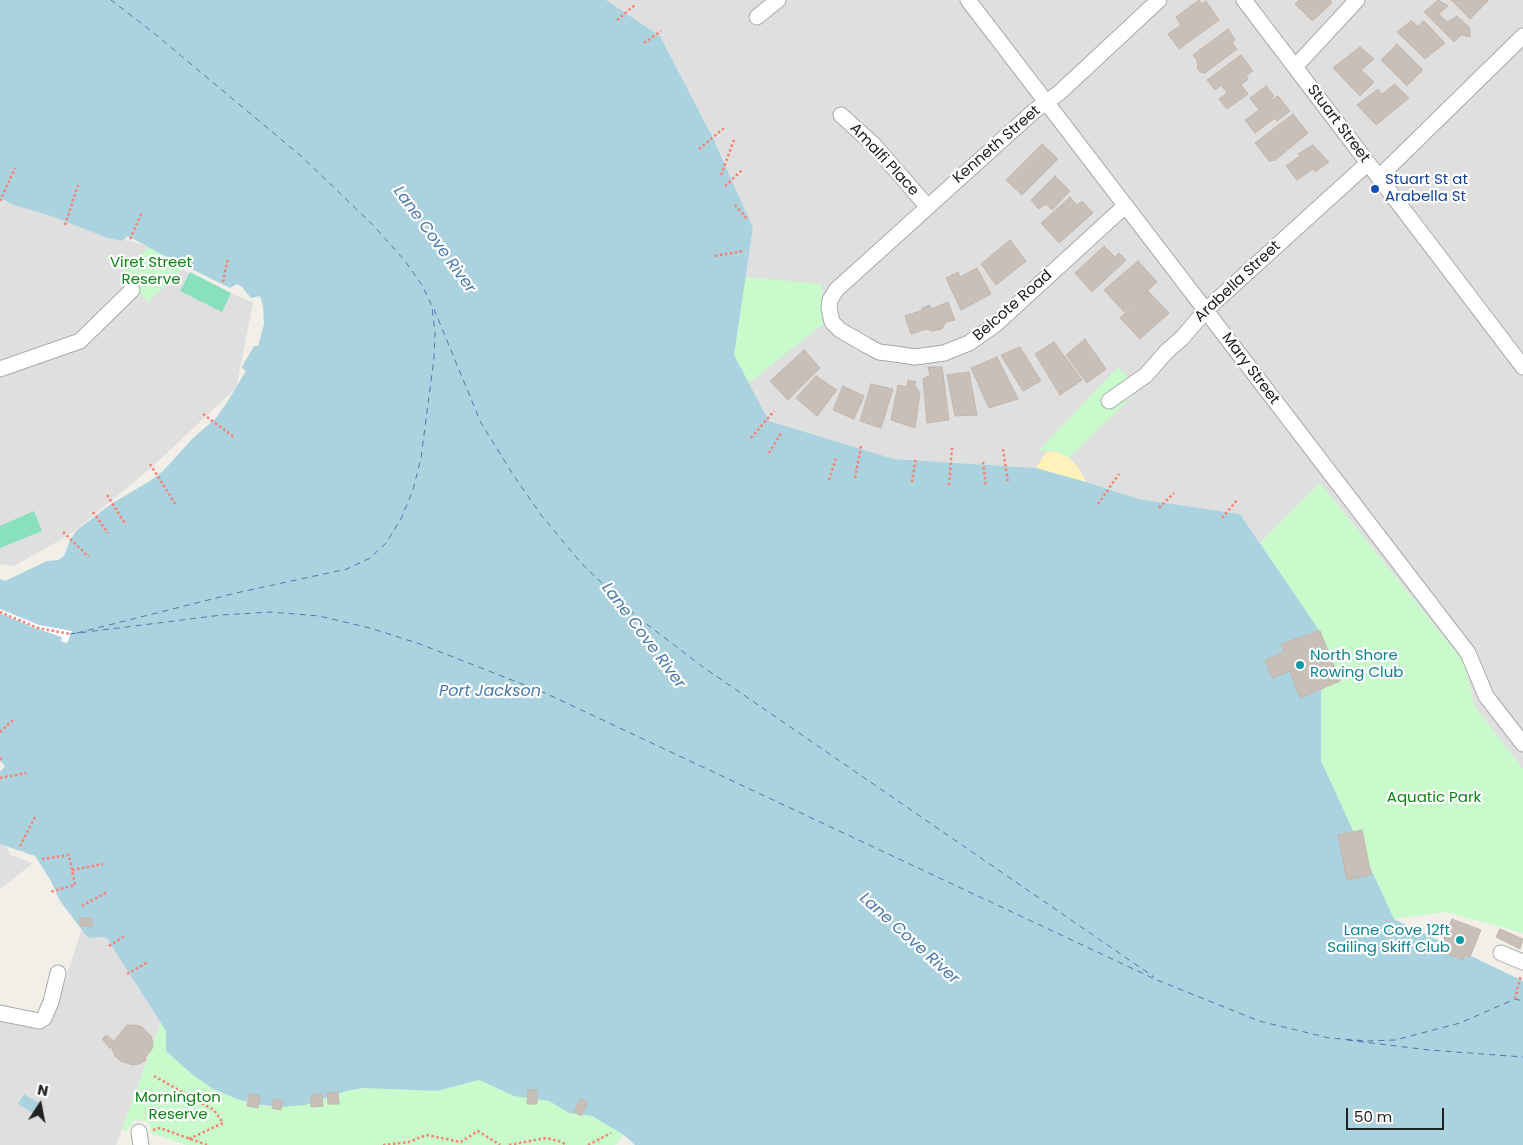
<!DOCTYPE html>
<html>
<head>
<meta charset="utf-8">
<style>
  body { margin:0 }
  #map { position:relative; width:1523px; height:1145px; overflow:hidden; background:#f2efe9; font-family:Poppins,sans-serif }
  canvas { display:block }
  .north { position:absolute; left:15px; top:1080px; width:50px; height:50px; -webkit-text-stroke:4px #fff; paint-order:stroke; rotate:11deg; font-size:14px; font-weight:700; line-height:20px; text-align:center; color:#222 }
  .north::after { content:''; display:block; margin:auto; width:18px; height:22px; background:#222; clip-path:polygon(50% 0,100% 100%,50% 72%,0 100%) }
  .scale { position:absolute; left:1346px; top:1108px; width:98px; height:22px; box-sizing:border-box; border:2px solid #222; border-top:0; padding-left:6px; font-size:15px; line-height:18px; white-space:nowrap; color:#222; -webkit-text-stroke:4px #fff; paint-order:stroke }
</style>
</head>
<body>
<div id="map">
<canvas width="1523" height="1145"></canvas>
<div class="north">N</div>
<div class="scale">50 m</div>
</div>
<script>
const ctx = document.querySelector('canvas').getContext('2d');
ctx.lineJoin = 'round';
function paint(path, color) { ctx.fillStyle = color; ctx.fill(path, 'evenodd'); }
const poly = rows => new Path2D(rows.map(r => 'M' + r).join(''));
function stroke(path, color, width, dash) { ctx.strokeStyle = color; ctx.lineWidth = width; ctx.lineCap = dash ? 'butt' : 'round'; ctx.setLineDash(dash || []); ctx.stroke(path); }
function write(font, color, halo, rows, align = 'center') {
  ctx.font = font + ' Poppins,sans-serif'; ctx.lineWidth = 4.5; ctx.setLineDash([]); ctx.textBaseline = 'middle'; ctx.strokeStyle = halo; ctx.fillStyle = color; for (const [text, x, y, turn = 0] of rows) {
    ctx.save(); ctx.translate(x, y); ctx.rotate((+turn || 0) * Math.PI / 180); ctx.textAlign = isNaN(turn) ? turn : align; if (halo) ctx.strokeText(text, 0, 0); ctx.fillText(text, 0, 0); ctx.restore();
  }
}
const residential = poly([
  [606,0,1523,0,1523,769,1475,707,1463,661,1320,483,1260,543,1240,514,1139,499,1086,482,1036,468,894,459,769,421,734,355,753,228,714,140,660,36],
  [0,197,146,246,183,270,253,303,236,388,151,468,71,534,14,566,0,564],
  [0,831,10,855,33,863,0,889],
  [81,931,84,932,88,938,106,937,161,1022,133,1100,116,1145,0,1145,0,1018,45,1026,57,1006]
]);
const sand = poly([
  [1046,452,1058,452,1069,458,1079,468,1086,482,1036,468]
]);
const park = poly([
  [152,244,182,270,148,302,121,274],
  [746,277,822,284,823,324,749,383,734,355],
  [1118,367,1139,389,1069,458,1058,452,1039,450],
  [1320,483,1463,661,1475,707,1523,769,1523,933,1446,912,1394,919,1321,761,1321,633,1260,543],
  [161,1022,166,1031,172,1056,186,1069,214,1089,249,1103,271,1107,313,1103,347,1091,368,1088,437,1091,479,1080,514,1096,549,1101,569,1113,592,1116,624,1135,615,1145,186,1145,151,1133,150,1126,147,1122,141,1120,134,1121,127,1131,122,1129]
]);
const pitch = poly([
  [190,272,231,293,222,312,180,291],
  [34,511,42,531,0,548,0,526]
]);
const water = poly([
  [0,0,606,0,660,36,714,140,753,228,734,355,769,421,894,459,1036,468,1086,482,1139,499,1240,514,1321,633,1321,761,1394,919,1523,981,1523,1145,635,1145,624,1135,592,1116,569,1113,549,1101,514,1096,479,1080,437,1091,364,1088,347,1091,305,1105,282,1107,260,1105,237,1099,213,1089,193,1075,166,1051,166,1031,106,937,88,938,60,901,51,881,35,856,0,844,0,772,5,766,0,761,0,579,5,581,47,561,58,560,64,556,70,540,77,530,111,504,150,481,163,471,193,438,215,419,226,404,246,371,242,368,243,365,254,346,258,346,264,324,263,306,260,296,251,298,241,286,237,284,230,288,159,253,128,236,121,241,108,238,51,216,14,205,0,198],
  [24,1094,44,1106,38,1116,18,1104]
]);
const pier = poly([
  [0,609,39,625,72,631,67,643,61,641,62,637,35,628,0,613]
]);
const ferry = poly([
  [434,309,481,423,514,476,541,515,581,563,636,616,703,667,1154,977],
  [77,633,236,593,347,569,370,558,386,543,401,519,413,490,421,458,434,358,435,334,432,306,422,285,405,261,372,224,301,156,155,34,111,0],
  [70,634,222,615,271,612,319,616,370,628,420,644,545,693,1157,980,1259,1021,1329,1038,1367,1041,1395,1040,1460,1023,1515,999,1523,1001],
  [1347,1040,1429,1050,1523,1057]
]);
const building = poly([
  [1199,0,1202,4,1206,1,1219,20,1179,49,1168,34,1181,25,1176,17,1199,0],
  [1299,0,1330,0,1332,3,1312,21,1295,4,1299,0],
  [1438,0,1448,6,1439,14,1447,22,1457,16,1470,28,1470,37,1461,35,1454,42,1424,12,1438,0],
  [1451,0,1487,0,1488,1,1470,19,1451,0],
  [1411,21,1418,26,1424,21,1445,43,1425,59,1397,32,1411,21],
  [1228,29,1235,40,1232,43,1237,49,1205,73,1200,72,1197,68,1198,65,1197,63,1198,62,1193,55,1228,29],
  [1397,44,1423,70,1407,86,1381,60,1397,44],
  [1360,47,1374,59,1361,70,1374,82,1360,96,1333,68,1360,47],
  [1241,55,1253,71,1246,76,1248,79,1241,85,1248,94,1227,109,1219,99,1227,93,1221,85,1215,90,1207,80,1241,55],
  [1395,84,1409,98,1376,125,1357,105,1378,89,1382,94,1395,84],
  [1266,86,1274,96,1271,99,1272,100,1278,96,1290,111,1277,121,1275,118,1255,133,1245,120,1259,110,1250,98,1266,86],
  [1293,114,1308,133,1274,161,1273,160,1270,162,1255,143,1293,114],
  [1042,144,1058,159,1022,195,1006,180,1042,144],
  [1313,145,1329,162,1315,172,1313,169,1297,180,1286,166,1300,156,1298,154,1313,145],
  [1055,176,1070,191,1052,210,1046,204,1039,209,1031,200,1055,176],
  [1070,197,1077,205,1082,201,1093,213,1059,243,1041,223,1070,197],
  [1010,240,1026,261,996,285,981,264,1010,240],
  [1104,246,1115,257,1119,253,1126,260,1092,292,1075,273,1104,246],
  [1138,261,1157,282,1124,312,1104,290,1138,261],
  [977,268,991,294,961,310,946,278,958,272,960,277,977,268],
  [1148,291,1169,313,1140,339,1120,318,1148,291],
  [948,302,955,320,946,322,942,329,932,331,927,329,911,334,905,316,923,310,922,308,930,305,931,309,948,302],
  [1085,339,1106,369,1087,383,1066,355,1085,339],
  [1054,342,1082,380,1060,395,1035,354,1054,342],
  [1020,347,1041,381,1023,391,1001,355,1020,347],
  [804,350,820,368,788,400,770,381,804,350],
  [997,357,1018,399,989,408,971,368,997,357],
  [928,367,942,367,949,420,927,423,923,379,930,375,928,367],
  [969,372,977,415,955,416,947,375,969,372],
  [816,376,837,390,817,416,796,398,816,376],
  [908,380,916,382,915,386,920,393,915,428,891,420,898,385,907,387,908,380],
  [871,384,893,389,881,428,860,421,871,384],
  [843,386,864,396,854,419,833,410,843,386],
  [1320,631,1340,681,1300,698,1290,671,1272,678,1265,660,1284,652,1281,644,1320,631],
  [1362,830,1371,875,1347,880,1338,835,1362,830],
  [80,918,92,918,92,926,80,926,80,918],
  [1452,919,1481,930,1470,957,1464,955,1463,960,1439,951,1452,919],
  [1500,929,1523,939,1520,949,1496,937,1500,929],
  [127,1025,135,1025,142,1027,151,1036,153,1043,152,1049,145,1058,146,1060,139,1064,133,1065,120,1061,115,1056,112,1048,110,1048,102,1039,106,1035,114,1041,127,1025],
  [528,1090,537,1090,537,1104,527,1104,528,1090],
  [338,1092,339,1104,328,1104,327,1093,338,1092],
  [250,1094,260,1096,258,1108,247,1106,250,1094],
  [322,1094,323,1106,311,1107,311,1095,322,1094],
  [274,1099,283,1101,281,1110,272,1108,274,1099],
  [580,1099,588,1103,581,1116,574,1112,580,1099]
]);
const path = poly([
  [617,20,635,5],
  [644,43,661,31],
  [699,149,724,128],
  [721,175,734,140],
  [725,186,742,170],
  [0,201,15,168],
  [735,205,748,220],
  [65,225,78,185],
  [130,239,142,212],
  [715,256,742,251],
  [223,282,228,258],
  [203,414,234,437],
  [751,438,774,411],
  [1003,449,1008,483],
  [769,453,781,433],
  [983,462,986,487],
  [150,464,176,505],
  [855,478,861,446],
  [829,480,836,458],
  [912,482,916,457],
  [949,485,952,448],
  [107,495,126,525],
  [1098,504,1119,474],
  [1159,508,1174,493],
  [93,512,108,533],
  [1222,518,1238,499],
  [63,532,89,557],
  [0,612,38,628,70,634],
  [0,732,13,720],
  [0,758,2,760],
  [0,778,26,773],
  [20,846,35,817],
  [42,859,69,855,75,885,50,892],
  [72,870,103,864],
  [82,906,107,892],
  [109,946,125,936],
  [127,974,148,962],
  [1515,999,1521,975],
  [154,1076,214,1110,223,1123,189,1139],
  [153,1130,160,1128,207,1145],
  [383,1145,409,1142,426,1135,461,1142,478,1131,500,1145],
  [509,1145,546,1138,562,1142,566,1145],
  [588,1145,611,1133]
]);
const street = poly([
  [968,0,1468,653,1486,696,1523,744],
  [1244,0,1523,367],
  [757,17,778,0],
  [1295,67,1357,0],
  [841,115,873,144,927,206],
  [1379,177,1523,36],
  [1125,206,996,324,969,343,944,353,930,355,915,357,895,354,879,352,866,345,840,330,832,322,829,308,830,300,836,290,1033,112,1059,93,1159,0],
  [0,369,80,341,132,290],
  [1109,401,1146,375,1166,352,1182,338,1206,310,1368,163],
  [1501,953,1523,962],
  [0,1013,39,1021,44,1018,51,1002,58,973],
  [139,1132,141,1145]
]);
const markers = [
  [1375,189,5,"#1a4fb4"],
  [1300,665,5,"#0f9aa8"],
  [1460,940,5,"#0f9aa8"]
];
const streetNames = [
  ["Stuart Street",1338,124,53],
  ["Kenneth Street",997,145,-41],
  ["Amalfi Place",884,160,47],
  ["Arabella Street",1238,282,-43],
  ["Belcote Road",1013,306,-41],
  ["Mary Street",1250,369,53]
];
const transitNames = [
  ["Stuart St at",1385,180],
  ["Arabella St",1385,197]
];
const parkNames = [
  ["Viret Street",151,263],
  ["Reserve",151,280],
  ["Aquatic Park",1434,798],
  ["Mornington",178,1098],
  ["Reserve",178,1115]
];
const cultureNames = [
  ["North Shore",1310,656],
  ["Rowing Club",1310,673],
  ["Lane Cove 12ft",1450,931,"right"],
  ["Sailing Skiff Club",1450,948,"right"]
];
const waterNames = [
  ["Lane Cove River",434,240,54],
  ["Lane Cove River",643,636,53],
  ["Port Jackson",490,692],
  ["Lane Cove River",909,939,42]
];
paint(residential, '#e0dfdf');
paint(sand, '#fff1ba');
paint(park, '#c8facc');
paint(pitch, '#88e0be');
paint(water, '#aad3df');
paint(pier, '#fff');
stroke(ferry, '#4a7aab', 1, [6, 5]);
paint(building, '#c7bfb8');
stroke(building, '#c4b6ab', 1);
stroke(street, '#a9a9a9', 17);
stroke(path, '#fa8072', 2.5, [2.5, 2.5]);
stroke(street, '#fff', 15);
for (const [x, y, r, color] of markers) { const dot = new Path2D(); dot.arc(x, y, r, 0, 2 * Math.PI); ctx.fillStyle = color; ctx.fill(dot); stroke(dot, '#fff', 2); }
write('15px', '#222', '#fff', streetNames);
write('15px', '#164399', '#fff', transitNames, 'left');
write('15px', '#0c8416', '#fff', parkNames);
write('15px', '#0d838f', '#fff', cultureNames, 'left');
write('italic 16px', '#4a7aab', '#fff', waterNames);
</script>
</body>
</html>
